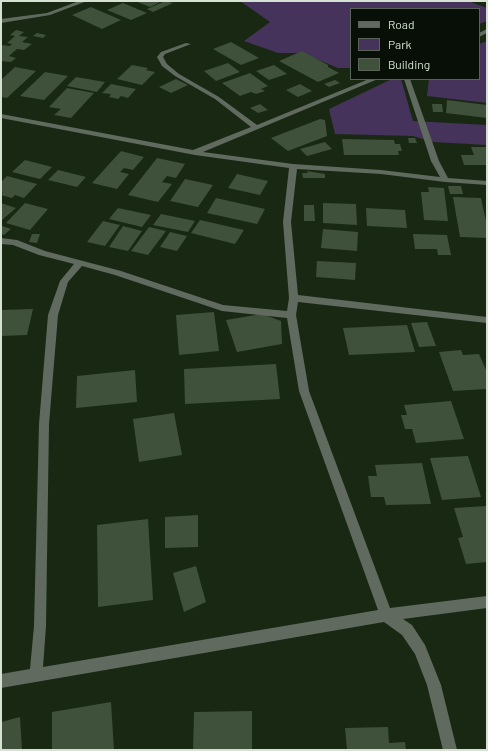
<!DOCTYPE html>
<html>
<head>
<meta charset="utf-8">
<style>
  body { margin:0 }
  #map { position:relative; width:488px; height:751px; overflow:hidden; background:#182813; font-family:Barlow,sans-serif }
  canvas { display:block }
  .frame { position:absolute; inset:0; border:2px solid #d6e1d3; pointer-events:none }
  .legend { position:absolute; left:350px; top:8px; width:130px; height:72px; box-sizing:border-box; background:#080f06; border:1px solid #5a6358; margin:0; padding:5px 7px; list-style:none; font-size:12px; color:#d6e1d3 }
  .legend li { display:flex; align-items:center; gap:8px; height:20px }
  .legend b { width:20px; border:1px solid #5a6358 }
</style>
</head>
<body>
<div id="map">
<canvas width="488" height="751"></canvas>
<div class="frame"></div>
<ul class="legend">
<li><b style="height:5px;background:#616a5f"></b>Road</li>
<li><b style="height:11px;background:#45335b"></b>Park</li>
<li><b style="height:11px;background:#3f513a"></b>Building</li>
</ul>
</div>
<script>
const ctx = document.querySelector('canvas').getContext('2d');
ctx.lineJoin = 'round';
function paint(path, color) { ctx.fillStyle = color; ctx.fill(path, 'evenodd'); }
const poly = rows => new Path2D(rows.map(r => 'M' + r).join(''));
const green = poly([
  [240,1,468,1,487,8,487,21,479,24,479,9,351,9,351,68,338,68,302,53,278,53,244,41,270,22],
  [487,41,487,103,427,96,429,79,479,79,479,44],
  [392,79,401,79,413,121,487,125,487,145,433,142,413,136,335,134,329,109]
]);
const building = poly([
  [135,1,162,1,150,7],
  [165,1,173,3,153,12,147,9],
  [123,3,147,13,131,20,107,10],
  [91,7,121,20,102,29,72,15],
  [16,30,24,32,19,36,28,37,22,42,32,44,24,50,17,49,9,56,16,58,11,62,1,61,1,45,10,46,12,44,7,43,15,36,10,35],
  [37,33,46,35,43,38,33,36],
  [231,42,259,58,241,65,213,49],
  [302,51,328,65,328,67,339,73,318,82,279,61],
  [228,63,240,72,216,81,204,71],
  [132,65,148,68,146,70,155,72,142,85,117,79],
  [274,65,287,74,269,80,256,71],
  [15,67,36,71,7,98,1,97,1,80],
  [45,72,68,76,44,100,20,96],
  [250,73,268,86,261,89,265,91,256,94,251,92,240,96,222,83],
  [76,77,105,82,97,92,67,86],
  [176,79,188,85,171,93,159,87],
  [335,80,340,83,329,87,324,84],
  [111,84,136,89,128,98,121,96,118,99,109,97,111,94,102,93],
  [300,84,312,91,298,97,286,90],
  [67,88,94,93,71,118,54,115,61,109,49,107],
  [447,100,487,105,487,118,446,113],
  [260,104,268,110,258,113,250,108],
  [432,104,442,104,443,112,433,112],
  [320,119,325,120,327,136,288,151,271,138],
  [408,138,415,138,417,143,409,143],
  [342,139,394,140,395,144,400,144,402,151,398,151,399,155,344,155],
  [325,142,332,149,307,156,300,149],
  [471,147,487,147,487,165,464,165,461,155,474,155],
  [121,151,144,157,133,170,124,168,120,172,129,174,117,189,92,183],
  [157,158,185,164,176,178,167,176,162,182,172,184,158,202,128,195],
  [25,160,52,167,40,179,12,172],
  [58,170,86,177,77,187,48,180],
  [307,171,325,174,325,178,303,178,302,173,308,173],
  [237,174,268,181,260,195,228,188],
  [7,176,37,184,24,198,15,195,12,198,1,195,3,192,1,192,1,182],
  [185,179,213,185,198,207,170,201],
  [448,186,461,186,463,194,450,194],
  [428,187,444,188,448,221,424,220,421,192,429,192],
  [453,197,481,198,487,226,487,238,460,237],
  [216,198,265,209,257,224,207,213],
  [1,203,16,208,2,220,1,220],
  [25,203,48,209,30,230,6,223],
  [323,203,356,204,357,225,323,223],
  [304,205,314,205,315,221,304,221],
  [118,208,151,215,142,227,109,219],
  [366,208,405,210,407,228,367,226],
  [161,214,195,221,188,232,153,225],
  [200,220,244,230,235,244,191,233],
  [103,221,120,225,105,246,87,242],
  [2,226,11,229,4,235,1,234],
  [123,226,142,231,128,251,109,247],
  [149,227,166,231,148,255,131,251],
  [323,229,358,232,357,251,321,248],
  [170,232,187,236,177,251,160,247],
  [32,234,40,234,37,243,29,242],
  [413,234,447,235,451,255,438,255,437,249,415,249],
  [317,261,356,263,355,280,316,277],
  [33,309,27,335,1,336,1,310],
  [214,312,219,351,179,355,176,315],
  [262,314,281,321,282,344,237,352,226,320],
  [427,322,436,346,419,347,411,323],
  [407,325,415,352,349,355,343,328],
  [461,350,463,355,479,354,487,372,487,389,453,391,439,352],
  [276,364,280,399,185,404,184,369],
  [135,370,137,402,76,408,77,376],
  [451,401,464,439,416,443,412,429,405,429,401,415,407,415,404,405],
  [174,413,182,455,139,462,133,419],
  [468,456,481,497,442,500,430,458],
  [422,463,431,504,386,505,384,497,371,497,368,476,377,476,375,465],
  [487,506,487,562,466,564,458,538,463,537,454,508],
  [198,515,198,547,165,548,165,517],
  [148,519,153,600,98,607,97,525],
  [196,566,206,602,184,612,173,573],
  [111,702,114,750,52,750,52,712],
  [252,711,252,750,193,750,194,712],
  [20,717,22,750,1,750,1,722],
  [388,727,389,743,405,742,406,750,347,750,345,728]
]);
const minor = poly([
  [79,1,87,1,50,15,1,23,1,19,47,13,79,1],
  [487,29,487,33,479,37,479,33,487,29],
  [186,43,191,44,165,54,163,57,167,64,179,74,219,97,257,125,369,79,378,79,203,152,293,164,381,170,440,177,431,161,404,79,410,79,439,161,448,178,487,181,487,185,445,182,381,174,297,169,291,222,298,295,487,317,487,323,298,302,296,315,309,391,390,608,487,596,487,608,403,619,412,625,425,645,441,685,457,750,443,750,427,685,415,654,402,635,384,622,1,688,1,674,30,669,34,626,39,424,48,315,60,281,74,264,39,255,13,245,1,244,1,238,17,240,45,251,121,271,223,305,287,311,289,298,283,222,289,168,195,155,1,118,1,114,193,150,251,127,215,99,175,76,162,66,157,57,161,52,186,43],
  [82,266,115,275,222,311,287,318,299,391,378,610,43,667,46,626,49,424,58,315,68,282,82,266]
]);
paint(green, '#45335b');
paint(building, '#3f513a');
paint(minor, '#616a5f');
</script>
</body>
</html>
